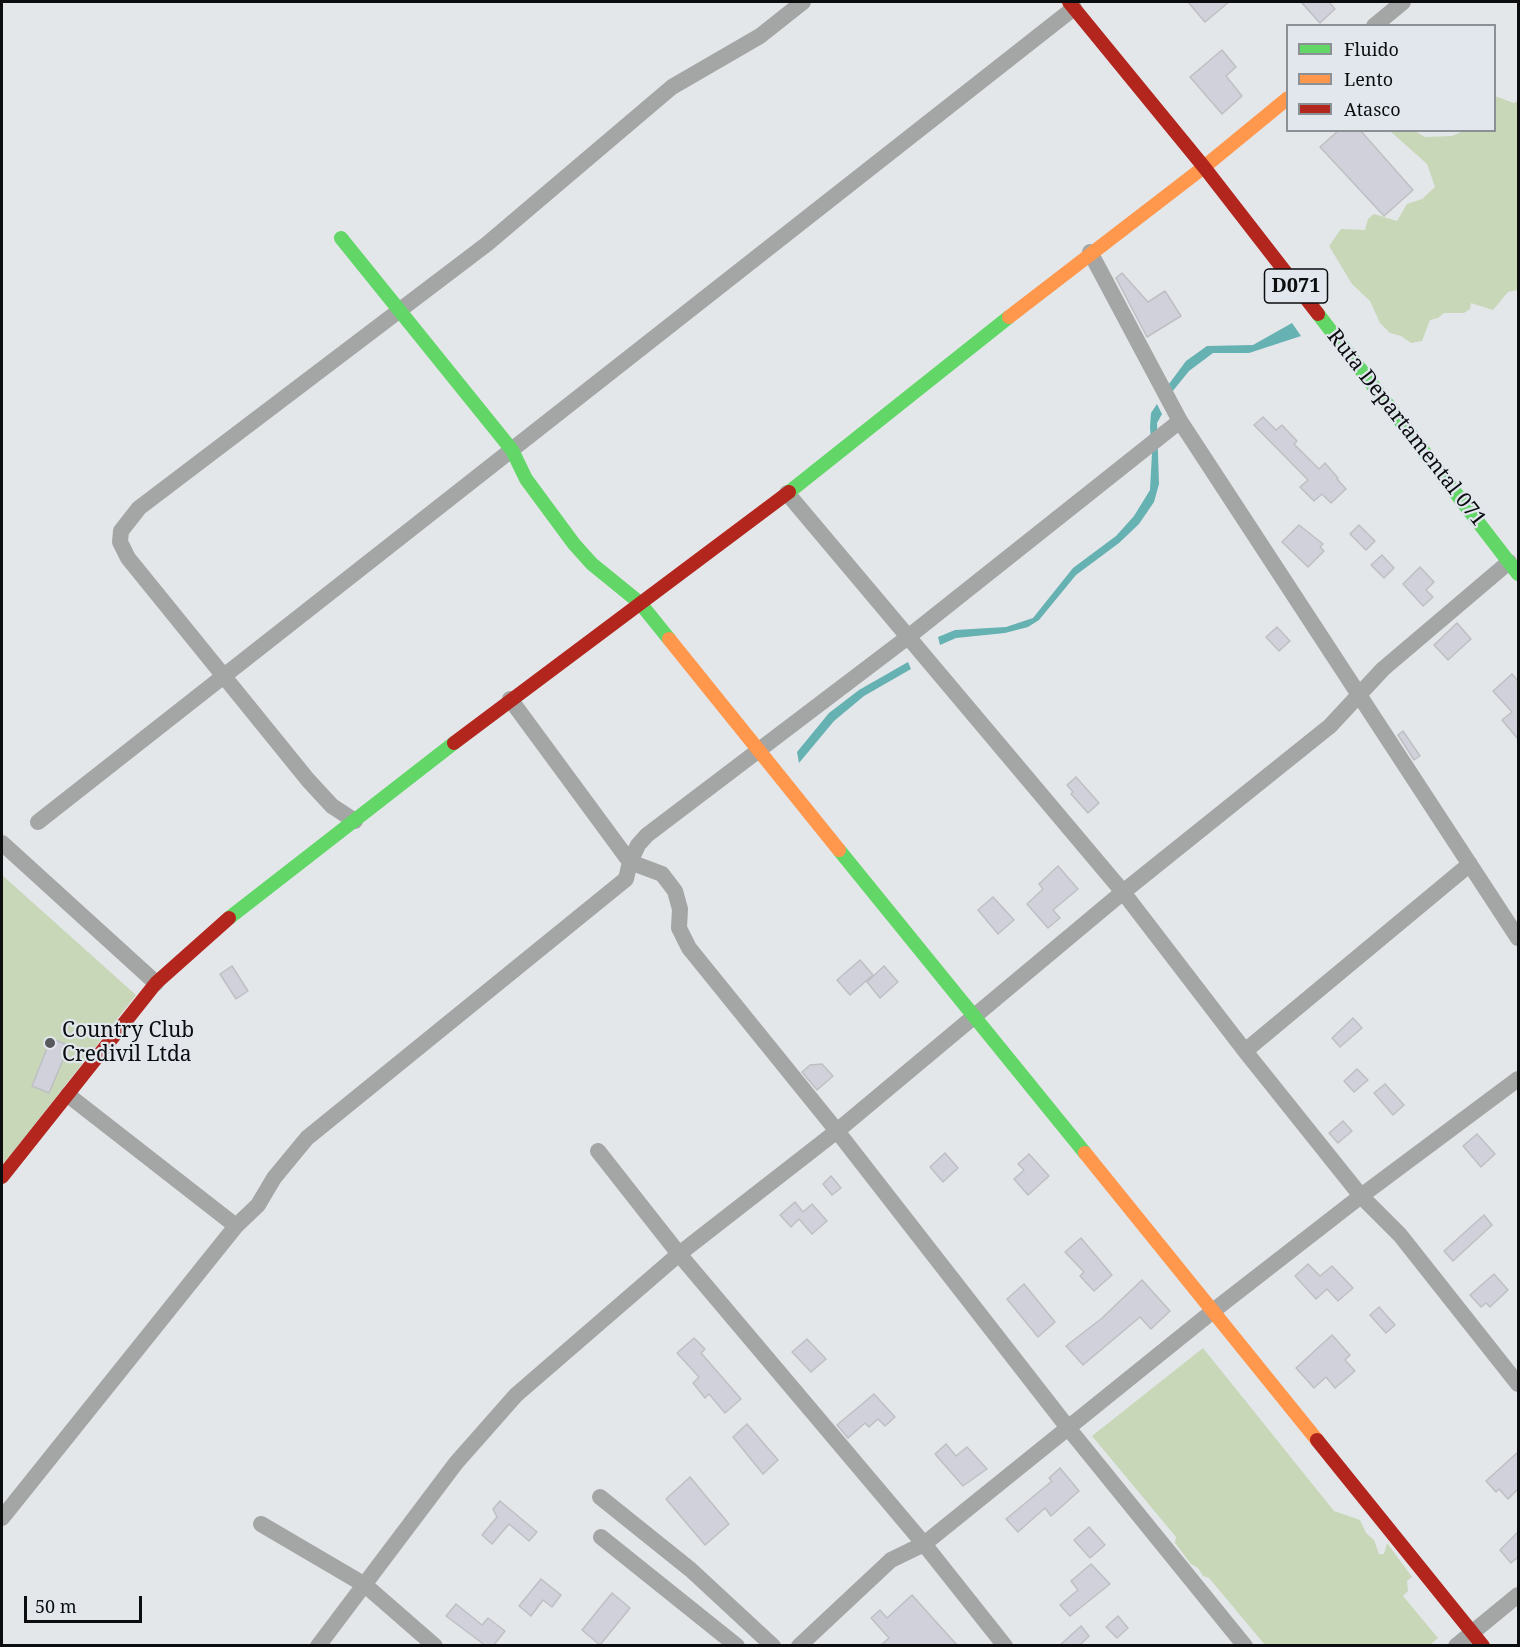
<!DOCTYPE html>
<html>
<head>
<meta charset="utf-8">
<style>
  body { margin:0 }
  #map { position:relative; width:1520px; height:1647px; overflow:hidden; background:#e4e7ea; font-family:"Noto Serif",serif }
  canvas { display:block }
  .frame { position:absolute; inset:0; border:3px solid #0b0d0f; pointer-events:none }
  .legend { position:absolute; left:1286px; top:24px; width:210px; height:108px; box-sizing:border-box; background:#e1e7ed; border:2px solid #8b9094; margin:0; padding:8px 10px; list-style:none; font-size:18px; color:#0b0d0f }
  .legend li { display:flex; align-items:center; gap:12px; height:30px }
  .legend b { width:30px; border:2px solid #8b9094 }
  .scale { position:absolute; left:24px; top:1596px; width:118px; height:27px; box-sizing:border-box; border:3px solid #0b0d0f; border-top:0; padding-left:8px; font-size:18px; line-height:21px; white-space:nowrap; color:#0b0d0f; -webkit-text-stroke:4px #e1e7ed; paint-order:stroke }
</style>
</head>
<body>
<div id="map">
<canvas width="1520" height="1647"></canvas>
<div class="frame"></div>
<ul class="legend">
<li><b style="height:8px;background:#63d668"></b>Fluido</li>
<li><b style="height:8px;background:#ff974d"></b>Lento</li>
<li><b style="height:8px;background:#b3261e"></b>Atasco</li>
</ul>
<div class="scale">50 m</div>
</div>
<script>
const ctx = document.querySelector('canvas').getContext('2d');
ctx.lineJoin = 'round';
function paint(path, color) { ctx.fillStyle = color; ctx.fill(path, 'evenodd'); }
const poly = rows => new Path2D(rows.map(r => 'M' + r).join(''));
function stroke(path, color, width, dash) { ctx.strokeStyle = color; ctx.lineWidth = width; ctx.lineCap = dash ? 'butt' : 'round'; ctx.setLineDash(dash || []); ctx.stroke(path); }
function write(font, color, halo, rows, align = 'center') {
  ctx.font = font + ' "Noto Serif",serif'; ctx.lineWidth = 4.5; ctx.setLineDash([]); ctx.textBaseline = 'middle'; ctx.strokeStyle = halo; ctx.fillStyle = color; for (const [text, x, y, turn = 0] of rows) {
    ctx.save(); ctx.translate(x, y); ctx.rotate((+turn || 0) * Math.PI / 180); ctx.textAlign = isNaN(turn) ? turn : align; if (halo) ctx.strokeText(text, 0, 0); ctx.fillText(text, 0, 0); ctx.restore();
  }
}
const green = poly([
  [1495,96,1514,103,1518,101,1518,290,1508,292,1493,310,1471,303,1470,309,1464,313,1444,313,1438,318,1430,320,1422,341,1411,343,1401,336,1390,333,1380,323,1370,301,1352,284,1329,246,1341,229,1365,230,1368,219,1374,214,1397,221,1407,204,1422,199,1435,187,1427,164,1390,131,1415,131,1425,137,1452,136,1463,131,1494,130],
  [2,875,136,995,2,1166],
  [1203,1348,1334,1511,1360,1520,1366,1533,1374,1540,1379,1554,1384,1554,1387,1543,1412,1577,1407,1581,1408,1591,1403,1596,1438,1638,1429,1646,1265,1645,1209,1578,1203,1576,1198,1568,1191,1564,1175,1543,1176,1537,1092,1436]
]);
const water = poly([
  [1292,323,1301,336,1249,353,1213,353,1189,371,1172,392,1166,388,1186,361,1207,346,1253,345],
  [1157,404,1162,414,1157,423,1159,484,1154,502,1139,524,1119,543,1076,575,1039,620,1028,627,1005,633,956,638,940,645,938,637,955,630,1006,627,1033,618,1073,568,1116,536,1134,516,1150,490,1152,453,1150,427,1151,413],
  [908,662,911,669,864,696,834,721,799,763,797,752,829,713,859,690]
]);
const building = poly([
  [1188,2,1229,2,1205,22,1188,2],
  [1301,2,1329,2,1335,9,1320,23,1301,2],
  [1222,50,1236,67,1226,76,1242,96,1222,114,1190,77,1222,50],
  [1339,130,1360,130,1413,190,1384,216,1320,147,1339,130],
  [1122,273,1148,302,1165,291,1181,316,1147,337,1116,278,1122,273],
  [1263,417,1276,430,1282,425,1297,441,1294,444,1319,469,1325,463,1338,478,1337,479,1346,489,1331,503,1322,494,1314,501,1300,487,1308,480,1254,425,1263,417],
  [1299,525,1323,544,1320,547,1324,551,1308,567,1282,542,1299,525],
  [1359,525,1375,541,1366,550,1350,534,1359,525],
  [1382,555,1394,568,1384,578,1371,565,1382,555],
  [1420,567,1434,582,1426,590,1433,597,1423,606,1403,584,1420,567],
  [1457,623,1471,639,1448,660,1434,645,1457,623],
  [1277,627,1290,641,1279,651,1266,637,1277,627],
  [1512,674,1518,681,1518,739,1502,720,1512,712,1493,691,1512,674],
  [1403,731,1420,756,1414,760,1398,735,1403,731],
  [1076,777,1099,803,1088,813,1071,794,1073,792,1067,785,1076,777],
  [1058,866,1078,889,1053,910,1060,918,1048,928,1027,904,1043,889,1039,884,1058,866],
  [993,897,1014,920,998,934,978,910,993,897],
  [860,960,873,975,850,995,837,980,860,960],
  [232,966,248,991,236,999,220,974,232,966],
  [884,966,898,982,880,998,867,982,884,966],
  [1353,1018,1362,1028,1340,1047,1332,1038,1353,1018],
  [51,1038,69,1046,49,1093,32,1086,51,1038],
  [822,1064,833,1076,817,1090,802,1072,810,1065,822,1064],
  [1357,1069,1368,1080,1354,1092,1344,1081,1357,1069],
  [1385,1084,1404,1105,1393,1115,1374,1093,1385,1084],
  [1343,1121,1352,1131,1338,1143,1329,1133,1343,1121],
  [1477,1134,1495,1154,1481,1167,1463,1146,1477,1134],
  [945,1153,958,1168,943,1182,930,1167,945,1153],
  [1029,1154,1049,1176,1028,1195,1014,1179,1024,1170,1018,1164,1029,1154],
  [831,1176,841,1188,832,1195,823,1184,831,1176],
  [795,1202,803,1212,812,1204,827,1221,812,1234,799,1219,791,1227,780,1215,795,1202],
  [1484,1215,1492,1225,1453,1261,1444,1251,1484,1215],
  [1081,1238,1112,1275,1094,1291,1080,1276,1084,1272,1065,1252,1081,1238],
  [1308,1264,1320,1276,1332,1266,1353,1288,1338,1301,1327,1289,1316,1299,1295,1276,1308,1264],
  [1494,1274,1508,1290,1490,1307,1486,1303,1481,1307,1470,1295,1494,1274],
  [1142,1280,1170,1311,1151,1329,1140,1317,1083,1365,1066,1346,1101,1319,1142,1280],
  [1024,1284,1055,1322,1038,1337,1007,1299,1024,1284],
  [1379,1307,1395,1325,1386,1333,1370,1315,1379,1307],
  [1332,1335,1350,1355,1345,1360,1355,1371,1335,1388,1326,1377,1314,1388,1296,1368,1332,1335],
  [694,1338,705,1349,701,1353,741,1399,725,1413,709,1394,705,1398,693,1383,699,1377,677,1353,694,1338],
  [807,1339,826,1359,811,1372,792,1352,807,1339],
  [874,1394,895,1417,885,1426,878,1419,869,1427,865,1423,848,1438,837,1425,874,1394],
  [747,1424,778,1460,763,1474,733,1437,747,1424],
  [946,1444,956,1456,967,1447,987,1469,963,1486,935,1454,946,1444],
  [1518,1452,1518,1489,1508,1499,1499,1489,1496,1492,1486,1481,1518,1452],
  [1060,1468,1079,1491,1051,1516,1045,1508,1018,1532,1006,1519,1052,1481,1049,1478,1060,1468],
  [690,1477,729,1524,705,1545,666,1499,690,1477],
  [500,1501,537,1532,529,1541,509,1524,492,1544,482,1535,497,1517,493,1509,500,1501],
  [1089,1527,1105,1545,1090,1558,1074,1540,1089,1527],
  [1518,1532,1518,1557,1511,1563,1500,1550,1518,1532],
  [1091,1564,1110,1584,1070,1616,1060,1605,1078,1590,1071,1581,1091,1564],
  [541,1579,561,1595,552,1607,543,1600,531,1616,519,1606,541,1579],
  [612,1593,630,1608,600,1645,582,1630,612,1593],
  [912,1595,937,1623,958,1646,880,1646,889,1638,871,1618,880,1610,887,1618,912,1595],
  [456,1604,482,1625,488,1618,505,1631,493,1646,486,1646,446,1616,456,1604],
  [1118,1616,1128,1628,1117,1638,1106,1627,1118,1616],
  [1081,1626,1089,1636,1079,1646,1059,1646,1081,1626]
]);
const street = poly([
  [1374,26,1403,2],
  [1090,252,1180,421,1518,938],
  [787,493,1123,892,1245,1051,1361,1196,1400,1235,1518,1384],
  [510,699,630,862,662,874,675,891,680,909,679,928,689,948,837,1131,1069,1429,1245,1646],
  [355,821,332,806,308,780,128,558,120,542,121,531,139,508,487,244,672,87,760,36,803,2],
  [38,822,1074,8],
  [2,843,156,983],
  [1245,1051,1470,864],
  [68,1095,236,1226,258,1205,274,1178,307,1138,626,879,630,862,638,845,647,835,908,637,1180,421],
  [598,1151,679,1254,924,1544,1005,1646],
  [600,1497,691,1570,773,1646],
  [2,1518,236,1226],
  [261,1524,365,1585,435,1646],
  [601,1537,737,1646],
  [318,1646,456,1463,516,1395,679,1254,837,1131,1123,892,1330,726,1383,669,1509,562],
  [799,1646,891,1560,924,1544,1213,1311,1361,1196,1518,1079],
  [1456,1646,1518,1595]
]);
const fast = poly([
  [341,238,512,450,526,479,574,544,592,564,640,603,669,639],
  [1318,314,1518,574],
  [789,492,1009,317],
  [839,850,1085,1153],
  [229,918,454,743]
]);
const slow = poly([
  [1009,317,1204,167,1288,98],
  [669,639,839,850],
  [1085,1153,1317,1440]
]);
const jam = poly([
  [1069,2,1204,167,1318,314],
  [454,743,789,492],
  [2,1177,156,983,229,918],
  [1317,1440,1483,1646]
]);
const markers = [
  [50,1043,6,"#57595c"]
];
const shields = [
  [1296,286,63]
];
const shieldNames = [
  ["D071",1296,286]
];
const streetNames = [
  ["Ruta Departamental 071",1406,428,52]
];
const poiNames = [
  ["Country Club",62,1031],
  ["Credivil Ltda",62,1055]
];
paint(green, '#c7d7b8');
paint(water, '#66b1b2');
paint(building, '#d1d1db');
stroke(building, '#bebfc2', 1.5);
stroke(street, '#a4a6a5', 16);
stroke(fast, '#63d668', 14);
stroke(slow, '#ff974d', 14);
stroke(jam, '#b3261e', 14);
for (const [x, y, r, color] of markers) { const dot = new Path2D(); dot.arc(x, y, r, 0, 2 * Math.PI); ctx.fillStyle = color; ctx.fill(dot); stroke(dot, '#e1e7ed', 2); }
for (const [x, y, w] of shields) { const box = new Path2D(); box.roundRect(x - w / 2, y - 17, w, 34, 4.5); ctx.fillStyle = '#e1e7ed'; ctx.fill(box); stroke(box, '#0b0d0f', 1.5); }
write('bold 20px', '#0b0d0f', null, shieldNames);
write('21px', '#0b0d0f', '#e1e7ed', streetNames);
write('21px', '#0b0d0f', '#e1e7ed', poiNames, 'left');
</script>
</body>
</html>
